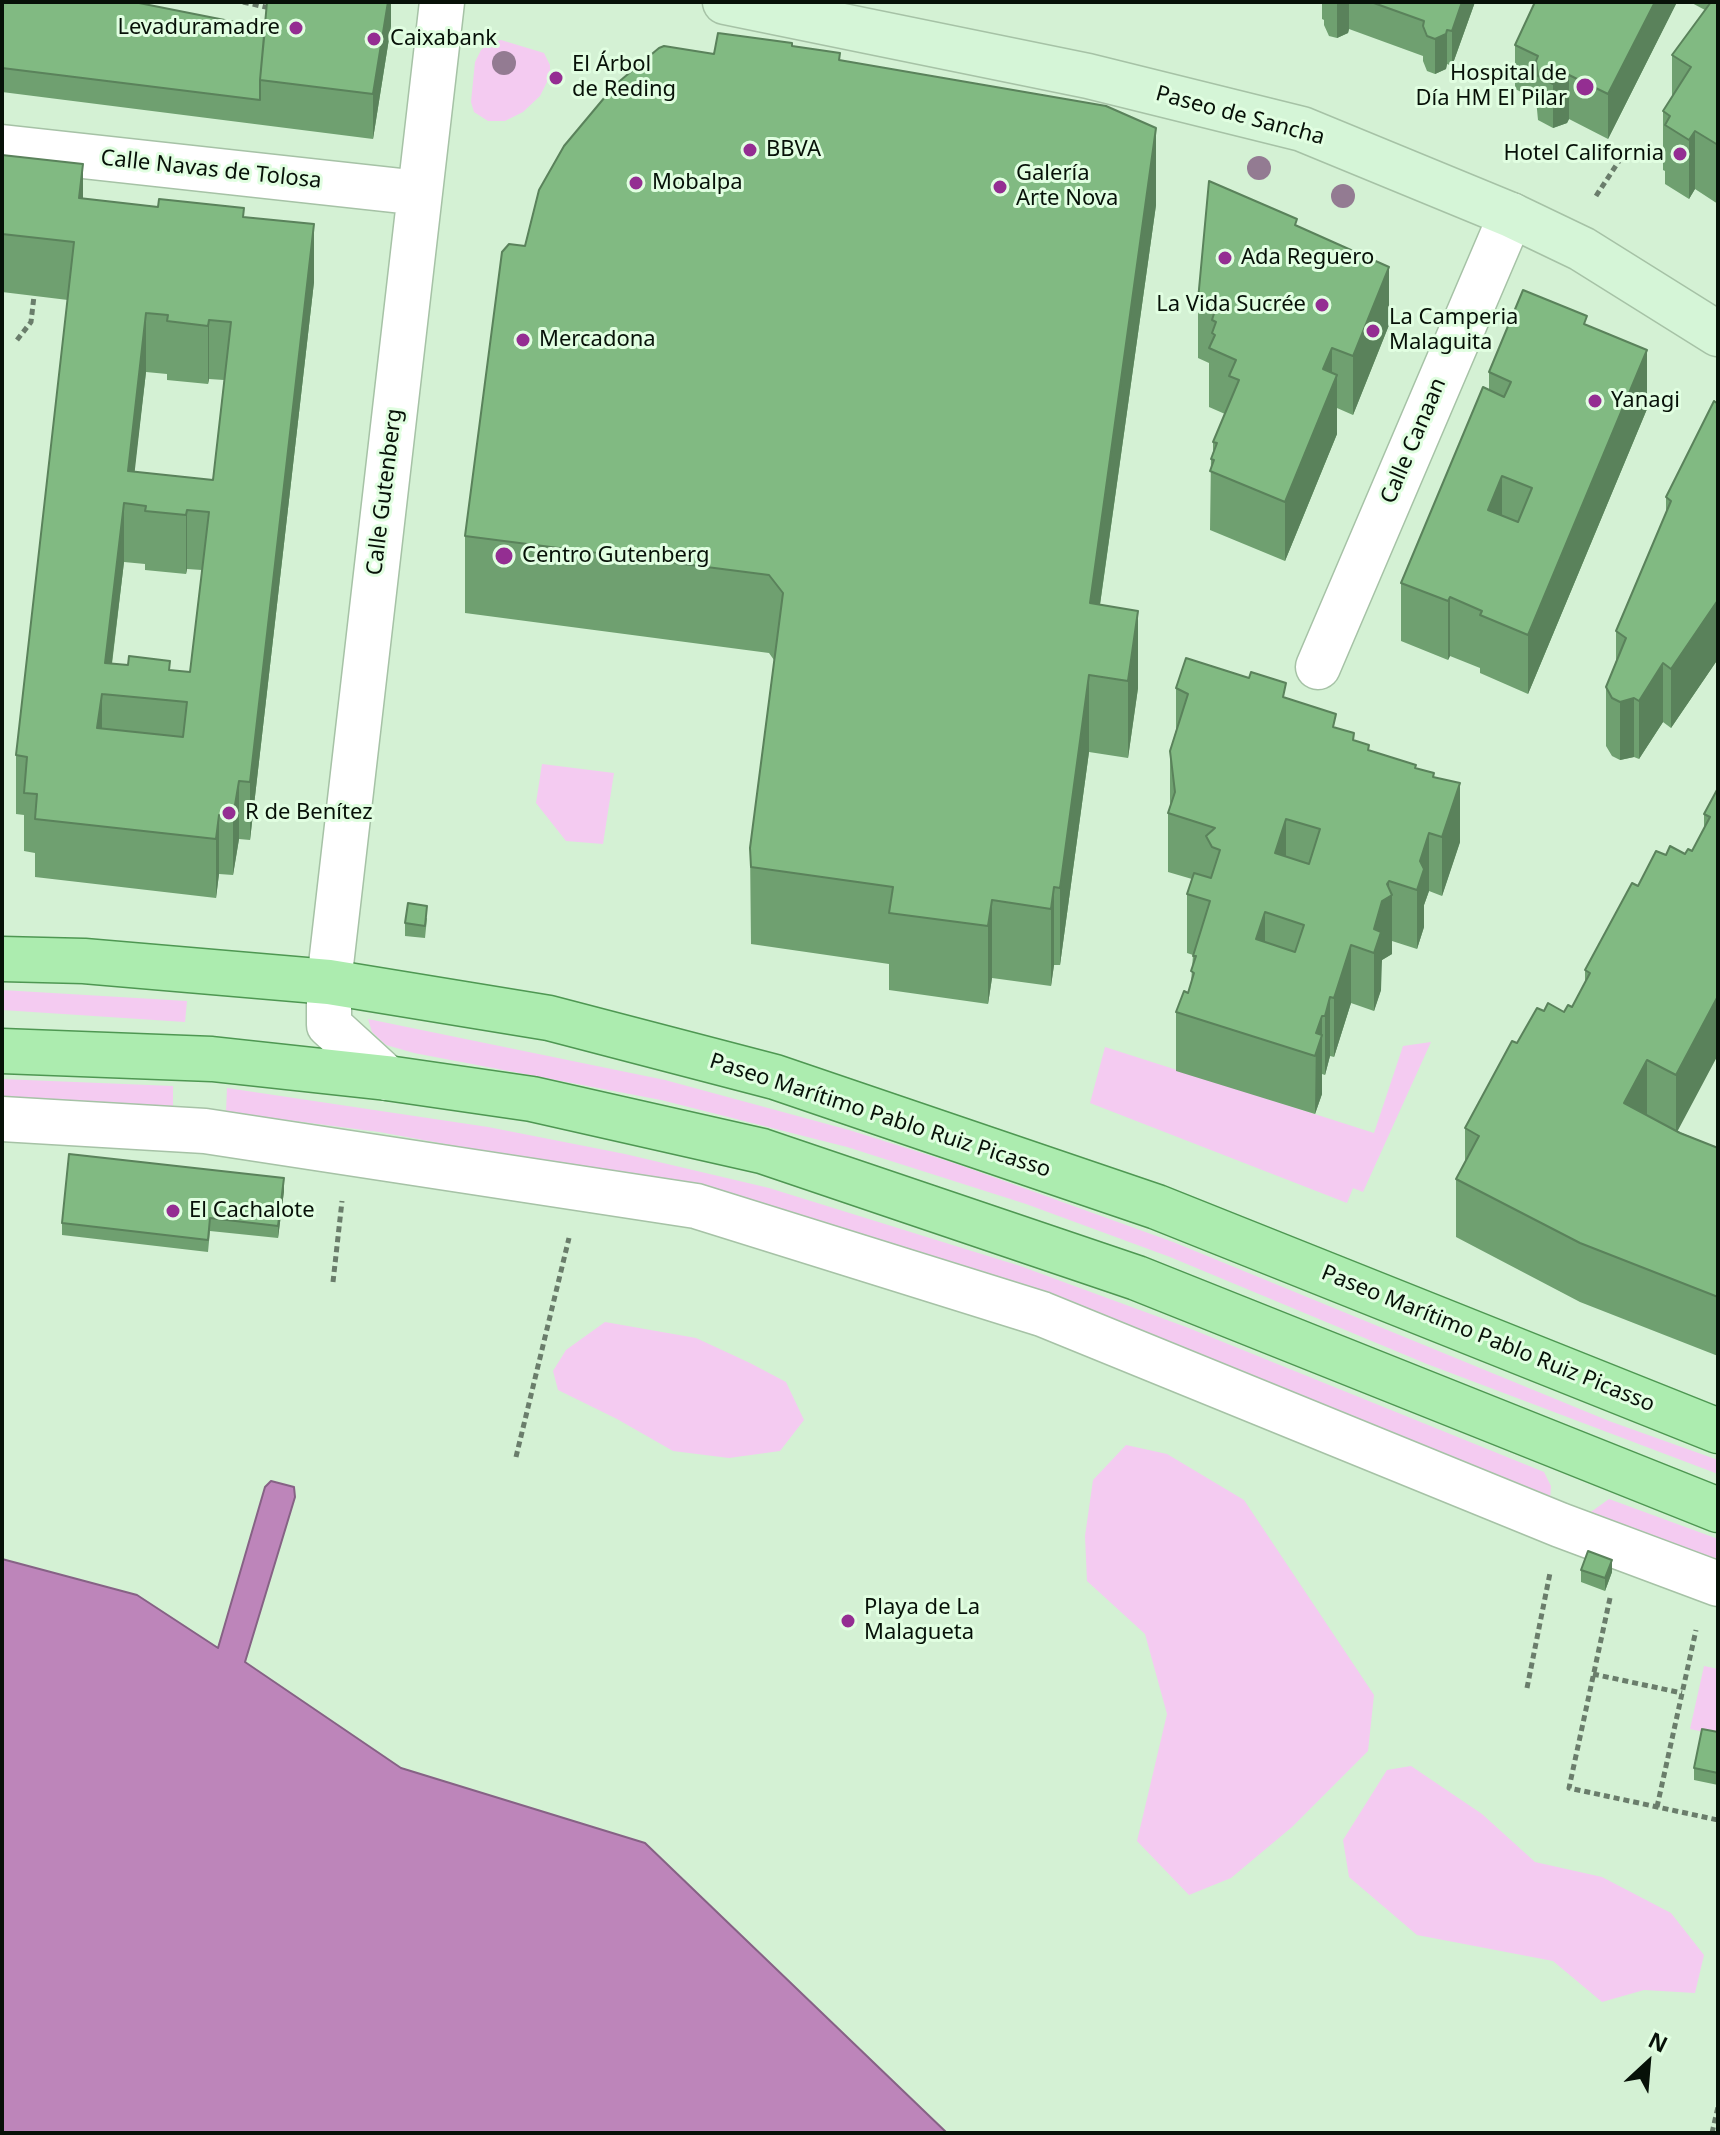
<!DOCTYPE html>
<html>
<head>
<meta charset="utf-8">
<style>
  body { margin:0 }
  #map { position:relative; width:1720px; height:2135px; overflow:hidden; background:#d4f1d4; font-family:"Noto Sans",sans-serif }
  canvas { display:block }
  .frame { position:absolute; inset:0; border:4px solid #071108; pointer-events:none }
  .north { position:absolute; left:1608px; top:2023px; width:80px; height:80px; -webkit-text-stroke:6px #e1fee1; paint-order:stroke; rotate:26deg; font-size:22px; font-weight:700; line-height:32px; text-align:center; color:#071108 }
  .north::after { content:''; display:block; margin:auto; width:28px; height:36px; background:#071108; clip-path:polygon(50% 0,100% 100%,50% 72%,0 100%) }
</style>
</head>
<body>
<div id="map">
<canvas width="1720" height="2135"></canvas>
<div class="frame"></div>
<div class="north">N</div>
</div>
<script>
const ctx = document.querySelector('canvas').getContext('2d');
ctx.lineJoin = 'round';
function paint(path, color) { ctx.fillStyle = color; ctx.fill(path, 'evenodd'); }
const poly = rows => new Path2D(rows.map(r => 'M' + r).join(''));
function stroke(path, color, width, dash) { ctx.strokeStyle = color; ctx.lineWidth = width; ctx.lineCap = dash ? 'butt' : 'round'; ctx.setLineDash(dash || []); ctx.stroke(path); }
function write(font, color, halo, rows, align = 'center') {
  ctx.font = font + ' "Noto Sans",sans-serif'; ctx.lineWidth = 6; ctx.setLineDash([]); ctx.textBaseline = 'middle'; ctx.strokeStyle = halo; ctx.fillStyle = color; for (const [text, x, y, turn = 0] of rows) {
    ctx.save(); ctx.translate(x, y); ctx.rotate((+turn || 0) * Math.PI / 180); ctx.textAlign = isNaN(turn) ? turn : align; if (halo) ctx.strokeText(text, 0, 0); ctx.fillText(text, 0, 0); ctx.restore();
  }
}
const green = poly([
  [501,40,544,53,550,65,550,76,540,96,523,112,505,121,488,121,474,112,471,102,475,62,481,50,490,43],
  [542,764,614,773,603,844,566,841,536,803],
  [2,990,187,1001,185,1022,2,1010],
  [368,1019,665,1080,849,1130,957,1164,1173,1242,1609,1421,1718,1460,1718,1474,1427,1364,1170,1257,1026,1204,847,1147,661,1100,414,1053,386,1045,372,1032],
  [1431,1042,1363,1192,1353,1188,1347,1203,1090,1103,1105,1047,1374,1133,1403,1046],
  [2,1079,173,1086,173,1110,2,1101],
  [227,1088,488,1127,625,1154,769,1188,1020,1266,1186,1327,1544,1472,1551,1486,1550,1501,617,1175,379,1132,226,1112],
  [605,1322,696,1338,750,1363,786,1382,804,1420,780,1451,729,1458,673,1451,617,1419,558,1390,553,1371,566,1350],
  [1126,1445,1167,1454,1244,1500,1374,1695,1368,1751,1292,1827,1231,1878,1189,1895,1137,1841,1167,1714,1145,1634,1087,1581,1085,1536,1093,1480],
  [1609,1499,1718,1539,1718,1563,1588,1514],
  [1704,1666,1718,1669,1718,1735,1690,1729],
  [1411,1766,1482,1814,1535,1862,1602,1877,1671,1913,1704,1955,1695,1993,1644,1990,1602,2002,1553,1961,1417,1935,1349,1877,1343,1840,1387,1770]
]);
const water = poly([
  [271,1481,294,1487,295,1497,245,1662,401,1768,645,1843,947,2133,2,2133,2,1559,137,1595,218,1648,265,1487,271,1481]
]);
const path = poly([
  [243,2,270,8],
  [1596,196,1619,161],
  [17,340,31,322,34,296],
  [333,1282,342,1201],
  [516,1457,569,1238],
  [1610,1598,1569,1788,1718,1820],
  [1593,1674,1682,1693],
  [1527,1688,1550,1573],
  [1657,1807,1696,1630],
  [1712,2133,1718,2107]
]);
const pedestrian = poly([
  [2,1119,205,1131,696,1206,1042,1314,1560,1525,1718,1584]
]);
const minor = poly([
  [2,147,420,193],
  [1318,667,1511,215],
  [387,1078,329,1025,329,982,442,2]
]);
const secondary = poly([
  [725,2,1088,76,1302,129,1511,215,1582,249,1718,334]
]);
const primary = poly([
  [2,959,84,961,329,982,549,1018,775,1077,1157,1207,1718,1431],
  [2,1051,212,1059,387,1078,532,1099,762,1151,1137,1278,1718,1510]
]);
const trees = [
  [504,63],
  [1259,168],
  [1343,196]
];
const wall = poly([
  [2,2,265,28,391,2,391,26,373,139,2,92],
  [1322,2,1475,2,1452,66,1447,64,1446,69,1435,74,1427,71,1423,61,1423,56,1349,29,1348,33,1337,38,1329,36,1324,25,1324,20,1322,19],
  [1677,2,1608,139,1569,119,1567,123,1553,128,1538,120,1536,99,1515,89,1515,45],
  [1690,2,1718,2,1718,204,1695,189,1689,199,1665,184,1665,171,1663,170,1663,111,1672,98,1672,55,1705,10],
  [792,46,840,60,1156,205,1100,605,1138,688,1128,758,1089,752,1060,965,1054,965,1051,986,992,978,988,1004,889,990,889,964,751,944,750,848,774,660,769,653,465,613,465,536,525,246,714,54],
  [2,155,83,199,244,217,314,282,250,840,239,839,233,875,219,874,216,898,35,877,35,853,24,851,24,815,16,814,16,755,68,300,2,292],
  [146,372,167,374,167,380,208,384,209,379,224,380,213,480,134,472],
  [124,562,145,564,145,570,186,574,187,569,202,570,190,672,112,664],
  [1297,226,1389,325,1353,415,1337,408,1337,434,1285,561,1210,530,1211,459,1213,452,1213,442,1225,414,1209,407,1209,363,1198,358,1198,300],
  [1587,325,1647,409,1528,694,1480,673,1480,668,1450,656,1448,660,1401,641,1401,583,1489,390,1489,372],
  [1718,404,1718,659,1671,728,1663,722,1639,759,1634,757,1620,760,1612,756,1606,746,1606,687,1616,661,1616,631,1666,512,1666,497],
  [1249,678,1286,698,1336,728,1369,750,1416,768,1434,777,1460,842,1442,896,1429,891,1424,905,1424,927,1417,949,1392,941,1392,954,1382,960,1381,963,1381,990,1374,1011,1351,1003,1334,1057,1330,1056,1325,1075,1322,1074,1322,1094,1315,1114,1176,1071,1176,1012,1188,993,1191,983,1193,955,1187,953,1187,894,1192,879,1168,872,1168,813,1170,806,1170,751,1176,730,1176,688],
  [1718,788,1677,1131,1718,1148,1718,1356,1580,1302,1456,1237,1456,1179,1465,1162,1465,1128,1517,1043,1544,1011,1564,1012,1572,1007,1585,983,1585,970,1638,886,1666,855,1685,854,1692,851,1704,828,1704,814],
  [427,918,425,938,405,936,405,923],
  [284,1191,278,1238,210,1231,208,1252,62,1235,62,1223],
  [1581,1570,1612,1572,1605,1591,1581,1582],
  [1718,1732,1718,1785,1694,1780,1694,1768]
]);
const shadedWall = poly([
  [388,2,391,2,391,26,373,139,373,94],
  [1340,2,1349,2,1349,29,1348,33,1337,38,1337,4],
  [1462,2,1475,2,1452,66,1452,31],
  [1655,2,1677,2,1608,139,1608,94],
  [1447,30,1447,64,1446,69,1435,74,1435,39],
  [1569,75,1569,119,1567,123,1553,128,1553,84],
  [1156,128,1156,205,1090,675,1090,603],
  [1695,131,1695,189,1689,199,1689,140],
  [83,164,83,223,79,198],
  [314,224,314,282,250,840,250,782],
  [1389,267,1389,325,1353,415,1353,356],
  [146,313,146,372,131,504,128,471],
  [209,320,209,379,208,384,208,326],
  [1332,348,1332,389,1337,375,1337,434,1285,561,1285,502,1323,369],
  [1647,350,1647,409,1528,694,1528,635],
  [1502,476,1502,534,1488,510],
  [124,503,124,562,108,694,105,663],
  [187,510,187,569,186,574,186,515],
  [1450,597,1450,656,1448,660,1448,601],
  [1718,600,1718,659,1671,728,1671,669],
  [1138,611,1138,688,1128,758,1128,681],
  [1663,663,1663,722,1639,759,1639,701],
  [1089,675,1089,752,1060,965,1060,888],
  [102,694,102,752,97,728],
  [1634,698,1634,757,1620,760,1620,702],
  [239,781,239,839,233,875,233,817],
  [1460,783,1460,842,1442,896,1442,837],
  [219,815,219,874,216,898,216,839],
  [1286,819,1286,877,1275,853],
  [1429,833,1429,891,1424,905,1424,927,1417,949,1417,890,1420,861],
  [1389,881,1389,897,1392,895,1392,954,1382,960,1381,990,1374,1011,1374,929,1387,884],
  [1054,887,1054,965,1051,986,1051,909],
  [992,900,992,978,988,1004,988,926],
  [1265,912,1265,970,1256,939],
  [1351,945,1351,1003,1334,1057,1334,998],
  [1718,996,1718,1055,1676,1134,1676,1075],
  [1330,997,1330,1056,1325,1075,1325,1016],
  [1322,1016,1322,1094,1315,1114,1316,1033],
  [1647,1060,1647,1119,1624,1103],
  [284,1178,284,1191,278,1238,278,1226],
  [1612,1560,1612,1572,1605,1591,1605,1578]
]);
const building = poly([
  [2,2,134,2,265,28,260,80,260,100,2,68,2,2],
  [267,2,388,2,373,94,260,80,267,2],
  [1371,2,1462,2,1452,31,1447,30,1446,34,1435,39,1427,36,1423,26,1424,21,1371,2],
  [1535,2,1655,2,1608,94,1569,75,1567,79,1553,84,1538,76,1536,61,1538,56,1515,45,1535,2],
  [1711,2,1718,2,1718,145,1695,131,1689,140,1665,125,1670,116,1663,111,1691,67,1672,55,1711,2],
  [718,33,792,43,792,46,840,53,839,60,1106,106,1156,128,1090,603,1138,611,1128,681,1089,675,1060,888,1054,887,1051,909,992,900,988,926,889,913,893,887,751,867,750,848,783,593,769,575,465,536,502,252,509,244,525,246,539,190,564,146,615,85,659,48,664,46,714,54,718,33],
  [2,155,83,164,79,198,158,207,159,199,244,208,243,217,314,224,250,782,239,781,233,817,219,815,216,839,35,819,37,794,24,793,27,757,16,755,74,242,2,234,2,155],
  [146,313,168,315,167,321,208,326,209,320,231,322,213,480,128,471,146,313],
  [124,503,146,506,145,511,186,515,187,510,209,512,190,672,169,670,170,661,129,656,128,665,105,663,124,503],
  [102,694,187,702,183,737,97,728,102,694],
  [1209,181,1297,219,1295,225,1389,267,1353,356,1332,348,1323,369,1337,375,1285,502,1210,471,1214,460,1211,459,1217,443,1213,442,1239,380,1229,376,1236,360,1209,348,1215,335,1212,333,1216,322,1212,320,1216,307,1198,300,1209,181],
  [1523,290,1587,316,1584,324,1647,350,1528,635,1480,615,1482,611,1450,597,1448,601,1401,583,1483,387,1504,397,1511,382,1489,372,1523,290],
  [1502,476,1532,488,1518,522,1488,510,1502,476],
  [1714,401,1718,404,1718,600,1671,669,1663,663,1639,701,1634,698,1620,702,1612,698,1606,687,1626,638,1616,631,1671,501,1666,497,1714,401],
  [1186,658,1249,678,1251,672,1286,683,1283,697,1336,714,1333,727,1354,733,1353,740,1369,745,1368,750,1416,765,1415,768,1434,773,1433,777,1460,783,1442,837,1429,833,1420,861,1424,869,1417,890,1389,881,1387,884,1392,895,1382,901,1374,929,1381,932,1374,953,1351,945,1334,998,1330,997,1325,1016,1322,1016,1316,1033,1322,1035,1315,1056,1176,1012,1184,991,1188,993,1194,973,1191,971,1196,956,1193,956,1210,901,1187,894,1194,873,1211,878,1220,850,1212,847,1206,836,1215,828,1168,813,1175,792,1170,751,1188,694,1176,688,1186,658],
  [1286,819,1320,829,1309,864,1275,853,1286,819],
  [1265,912,1304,925,1295,952,1256,939,1265,912],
  [1718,788,1718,996,1676,1075,1647,1060,1624,1103,1680,1133,1718,1148,1718,1297,1580,1243,1456,1179,1479,1136,1465,1128,1512,1041,1517,1043,1537,1008,1544,1011,1548,1003,1564,1012,1568,1005,1572,1007,1590,973,1585,970,1632,883,1638,886,1656,851,1666,855,1670,846,1685,854,1688,849,1692,851,1710,817,1704,814,1718,788],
  [408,903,427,906,425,926,405,923,408,903],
  [69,1154,284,1178,278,1226,210,1218,208,1240,62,1223,69,1154],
  [1588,1551,1612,1560,1605,1578,1581,1570,1588,1551],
  [1702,1729,1718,1732,1718,1773,1694,1768,1702,1729]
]);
const markers = [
  [296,28,8,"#942e92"],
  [374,39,8,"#942e92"],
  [556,78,8,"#942e92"],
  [1585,87,10,"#942e92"],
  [750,150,8,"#942e92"],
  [1680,154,8,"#942e92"],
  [636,183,8,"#942e92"],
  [1000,187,8,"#942e92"],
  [1225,258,8,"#942e92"],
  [1322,305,8,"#942e92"],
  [1373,331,8,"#942e92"],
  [523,340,8,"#942e92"],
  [1595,401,8,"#942e92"],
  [504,556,10,"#942e92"],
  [229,813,8,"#942e92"],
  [173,1211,8,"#942e92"],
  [848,1621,8,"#942e92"]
];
const poiNames = [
  ["Levaduramadre",280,28,"right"],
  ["Caixabank",390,39],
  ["El Árbol",572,65],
  ["de Reding",572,90],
  ["Hospital de",1567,74,"right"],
  ["Día HM El Pilar",1567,99,"right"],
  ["BBVA",766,150],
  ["Hotel California",1664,154,"right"],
  ["Galería",1016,174],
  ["Arte Nova",1016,199],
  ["Mobalpa",652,183],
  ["Ada Reguero",1241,258],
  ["La Vida Sucrée",1306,305,"right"],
  ["La Camperia",1389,318],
  ["Malaguita",1389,343],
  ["Mercadona",539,340],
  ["Yanagi",1611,401],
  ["Centro Gutenberg",522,556],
  ["R de Benítez",245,813],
  ["El Cachalote",189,1211],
  ["Playa de La",864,1608],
  ["Malagueta",864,1633]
];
const streetNames = [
  ["Paseo de Sancha",1240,116,15],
  ["Calle Navas de Tolosa",211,170,6],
  ["Calle Canaan",1414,441,-67],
  ["Calle Gutenberg",385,492,-83],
  ["Paseo Marítimo Pablo Ruiz Picasso",880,1116,18],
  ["Paseo Marítimo Pablo Ruiz Picasso",1488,1339,22]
];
paint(green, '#f4cbf1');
paint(water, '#bd85ba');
stroke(water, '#866285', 2);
stroke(pedestrian, '#a6c2a6', 47);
stroke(minor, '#a6c2a6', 47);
stroke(secondary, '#a6c2a6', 47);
stroke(primary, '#4e9752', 47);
stroke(path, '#6a7d6b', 5, [6, 4]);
stroke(pedestrian, '#fff', 44);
stroke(minor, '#fff', 44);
stroke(secondary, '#d5f5d7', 44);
stroke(primary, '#acecaf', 44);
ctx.fillStyle = '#937b92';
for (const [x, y] of trees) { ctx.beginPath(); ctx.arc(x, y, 12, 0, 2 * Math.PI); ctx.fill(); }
paint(wall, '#6fa070');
paint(shadedWall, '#5a825b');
paint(building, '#81ba82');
stroke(building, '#5a825b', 2);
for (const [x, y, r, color] of markers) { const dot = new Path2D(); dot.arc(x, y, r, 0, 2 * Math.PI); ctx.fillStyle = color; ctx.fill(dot); stroke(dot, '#e1fee1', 3); }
write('22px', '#071108', '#e1fee1', poiNames, 'left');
write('22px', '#071108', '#e1fee1', streetNames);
</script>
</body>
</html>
